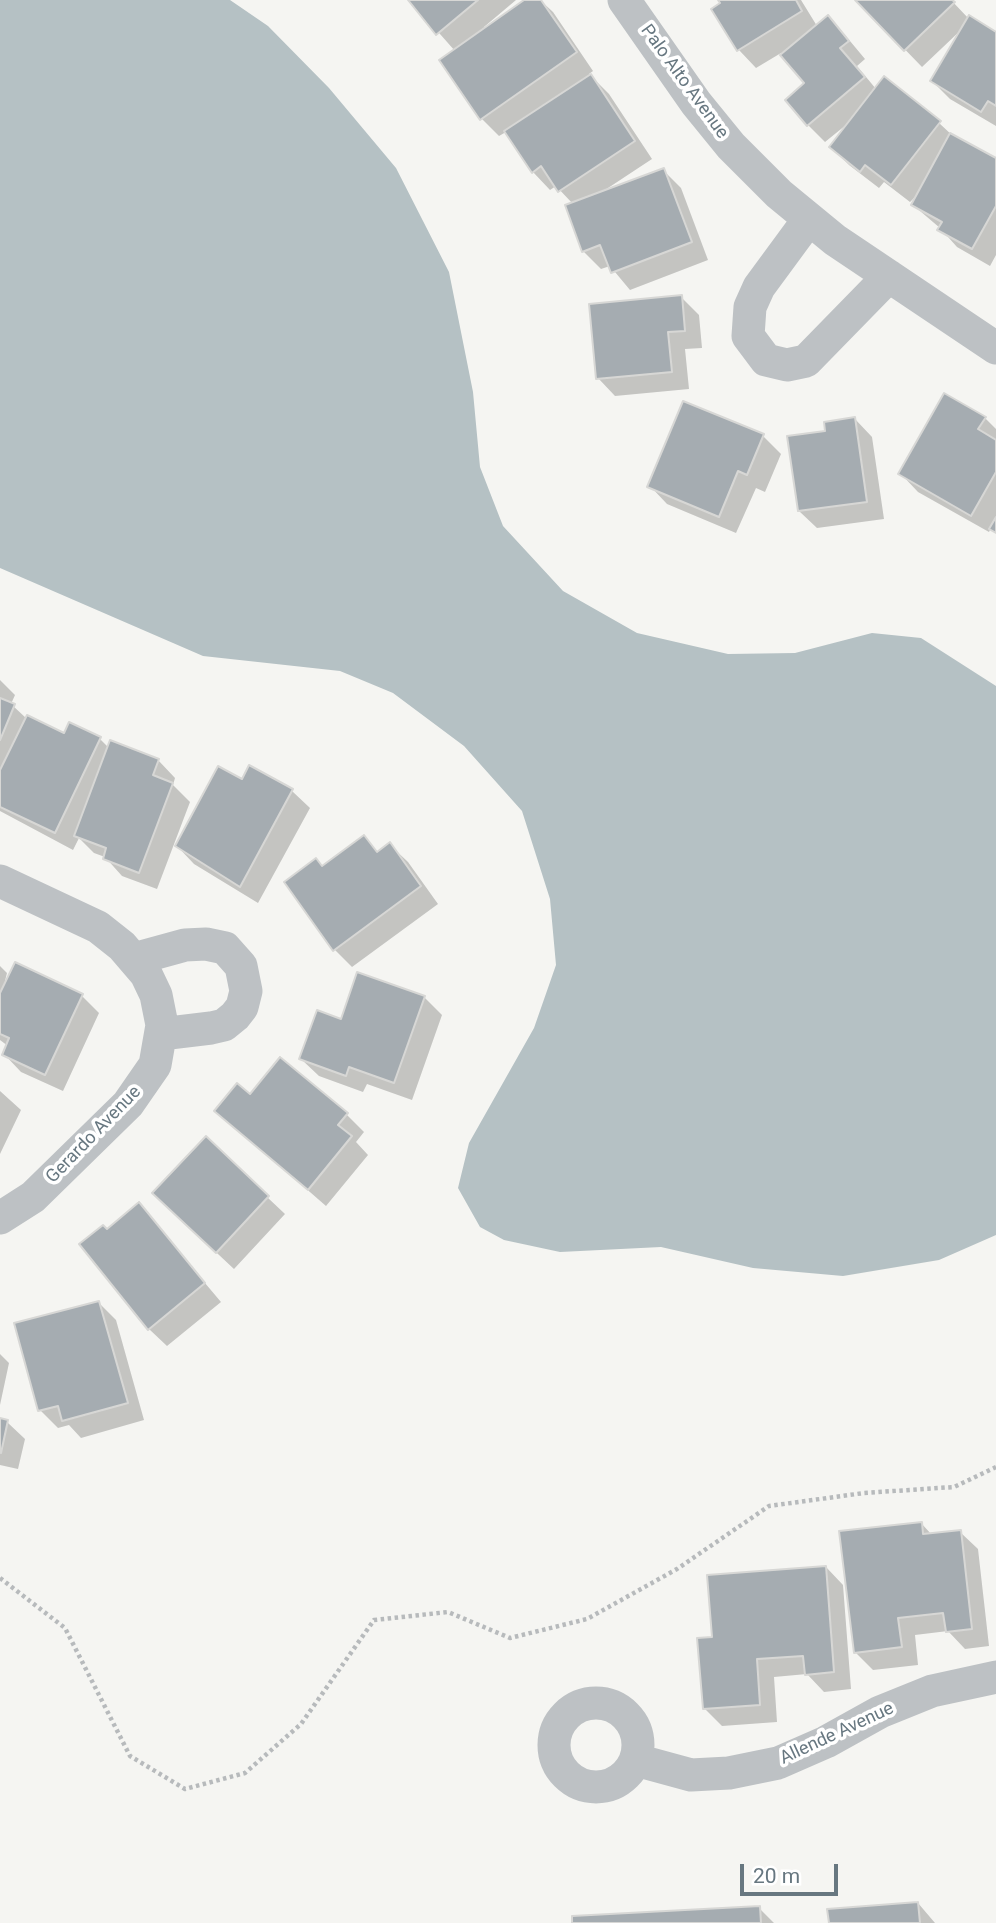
<!DOCTYPE html>
<html>
<head>
<meta charset="utf-8">
<style>
  body { margin:0 }
  #map { position:relative; width:996px; height:1923px; overflow:hidden; background:#f5f5f2; font-family:Roboto,sans-serif }
  canvas { display:block }
  .scale { position:absolute; left:740px; top:1864px; width:98px; height:32px; box-sizing:border-box; border:4px solid #677780; border-top:0; padding-left:9px; font-size:21px; line-height:24px; white-space:nowrap; color:#677780; -webkit-text-stroke:5px #fff; paint-order:stroke }
</style>
</head>
<body>
<div id="map">
<canvas width="996" height="1923"></canvas>
<div class="scale">20 m</div>
</div>
<script>
const ctx = document.querySelector('canvas').getContext('2d');
ctx.lineJoin = 'round';
function paint(path, color) { ctx.fillStyle = color; ctx.fill(path, 'evenodd'); }
const poly = rows => new Path2D(rows.map(r => 'M' + r).join(''));
function stroke(path, color, width, dash) { ctx.strokeStyle = color; ctx.lineWidth = width; ctx.lineCap = dash ? 'butt' : 'round'; ctx.setLineDash(dash || []); ctx.stroke(path); }
function write(font, color, halo, rows, align = 'center') {
  ctx.font = font + ' Roboto,sans-serif'; ctx.lineWidth = 7; ctx.setLineDash([]); ctx.textBaseline = 'middle'; ctx.strokeStyle = halo; ctx.fillStyle = color; for (const [text, x, y, turn = 0] of rows) {
    ctx.save(); ctx.translate(x, y); ctx.rotate((+turn || 0) * Math.PI / 180); ctx.textAlign = isNaN(turn) ? turn : align; if (halo) ctx.strokeText(text, 0, 0); ctx.fillText(text, 0, 0); ctx.restore();
  }
}
const water = poly([
  [0,0,230,0,268,26,329,88,396,168,449,272,473,392,480,467,503,526,563,591,637,633,728,654,795,653,872,633,921,638,996,686,996,1235,939,1260,843,1276,753,1268,661,1247,560,1252,504,1240,480,1227,458,1188,469,1143,534,1028,556,965,550,899,522,811,464,746,393,693,340,671,203,656,0,568]
]);
const shadow = poly([
  [410,0,516,0,484,27,486,29,527,0,540,0,553,12,593,71,589,74,609,94,652,159,605,190,663,170,681,188,708,260,630,290,610,266,601,269,584,252,567,206,573,204,556,186,550,190,533,172,506,132,499,136,482,119,441,60,455,51],
  [720,0,801,0,817,26,828,17,845,35,865,59,857,66,876,89,939,123,953,136,996,160,996,255,990,266,957,247,940,228,913,205,919,193,910,202,884,182,879,188,849,165,831,147,846,125,825,142,808,125,806,84,781,53,756,68,739,50,713,9,722,4],
  [857,0,951,0,969,19,996,34,996,126,950,99,932,81,961,30,922,67],
  [681,297,699,315,702,348,685,349,689,389,615,396,598,378],
  [985,418,996,429,996,533,991,528,989,532,918,492,901,474],
  [855,419,872,437,884,519,817,528,799,511,827,433],
  [763,436,781,454,765,492,756,488,736,533,667,504,650,486],
  [0,680,15,695,11,704,27,719,65,735,100,739,109,748,158,760,175,778,173,785,190,802,157,889,122,876,105,857,94,853,79,838,73,850,0,811],
  [250,767,292,791,310,808,258,903,194,864,177,846,242,781],
  [364,838,379,853,390,845,408,862,438,904,352,967,334,949,323,868],
  [0,966,7,973,5,981,82,996,99,1013,63,1091,21,1072,4,1054,8,1046,0,1040],
  [424,997,442,1015,412,1100,367,1084,363,1092,319,1076,301,1059,342,1021],
  [0,1091,21,1110,0,1154],
  [250,1096,346,1114,364,1132,356,1142,368,1155,326,1206,217,1111],
  [267,1197,285,1214,234,1269,172,1211],
  [139,1205,221,1302,167,1346,149,1329,107,1231],
  [99,1303,116,1320,144,1420,81,1438,69,1425,58,1428,40,1410],
  [0,1354,9,1363,0,1405],
  [0,1420,7,1422,25,1439,18,1469,0,1465],
  [921,1523,932,1535,960,1532,978,1549,989,1646,965,1649,948,1631,915,1635,918,1665,873,1670,855,1652],
  [826,1567,843,1585,851,1689,824,1692,807,1674,774,1677,777,1722,722,1726,704,1708,713,1638],
  [918,1903,935,1923,830,1923],
  [759,1908,774,1923,574,1923]
]);
const building = poly([
  [408,0,478,0,436,35,408,0],
  [524,0,541,0,577,52,480,120,439,60,524,0],
  [718,0,796,0,802,11,737,51,711,9,720,3,718,0],
  [855,0,952,0,955,2,904,51,855,0],
  [828,15,849,41,840,48,865,77,807,126,785,100,804,83,780,55,828,15],
  [969,15,996,32,996,106,988,101,981,112,930,81,969,15],
  [591,74,635,141,558,192,541,166,532,173,504,131,591,74],
  [884,76,941,121,891,185,865,165,860,172,829,147,884,76],
  [950,133,996,158,996,206,972,249,937,230,942,222,911,205,950,133],
  [664,168,692,242,611,273,600,245,582,252,565,205,664,168],
  [682,295,685,331,668,332,672,372,596,379,589,304,682,295],
  [944,393,986,417,978,429,996,440,996,472,971,516,898,474,944,393],
  [683,401,764,434,747,475,738,471,719,517,647,487,683,401],
  [855,417,867,502,798,511,787,436,825,431,824,422,855,417],
  [996,517,996,533,989,529,996,517],
  [0,698,15,704,0,740,0,698],
  [27,715,64,733,69,722,101,737,55,833,0,807,0,770,27,715],
  [110,740,159,759,153,775,173,783,139,873,103,859,106,848,74,836,110,740],
  [249,765,293,789,240,887,175,846,218,766,242,779,249,765],
  [364,835,377,852,390,842,421,886,333,951,284,882,316,858,322,866,364,835],
  [15,962,83,994,45,1075,2,1055,9,1038,0,1034,0,993,15,962],
  [357,972,425,996,394,1083,349,1067,346,1076,299,1059,317,1010,341,1019,357,972],
  [280,1057,348,1113,338,1125,352,1136,308,1190,214,1111,237,1083,250,1094,280,1057],
  [206,1136,269,1196,216,1253,152,1193,206,1136],
  [139,1202,205,1283,148,1330,79,1244,103,1225,107,1229,139,1202],
  [99,1301,128,1403,62,1421,58,1406,38,1411,14,1323,99,1301],
  [0,1418,8,1420,1,1453,0,1452,0,1418],
  [922,1522,923,1534,961,1530,972,1629,946,1632,943,1613,898,1618,902,1647,854,1653,839,1531,922,1522],
  [826,1566,834,1672,805,1675,803,1656,757,1659,760,1705,703,1709,697,1638,712,1637,707,1575,826,1566],
  [918,1902,920,1923,829,1923,827,1909,918,1902],
  [760,1906,761,1923,572,1923,572,1916,760,1906]
]);
const path = poly([
  [0,1578,65,1628,130,1756,185,1789,245,1773,301,1724,374,1620,448,1612,510,1638,587,1619,677,1569,769,1506,864,1493,954,1487,996,1467]
]);
const minor = poly([
  [624,0,696,103,731,146,779,194,835,240,996,348],
  [809,219,759,287,750,307,748,336,766,360,787,365,806,361,889,276],
  [0,881,98,927,122,946,146,974,156,995,162,1025,155,1065,128,1104,33,1197,0,1218],
  [134,959,185,945,206,944,225,948,241,966,246,991,242,1007,235,1016,224,1025,211,1028,161,1034],
  '554 1745a42 42 0 1 1 84 0a42 42 0 1 1-84 0Z',
  [636,1760,691,1775,729,1773,778,1763,826,1742,880,1712,932,1691,996,1677]
]);
const streetNames = [
  ["Palo Alto Avenue",684,82,54],
  ["Gerardo Avenue",94,1135,-46],
  ["Allende Avenue",837,1734,-25]
];
paint(water, '#b5c1c4');
paint(shadow, '#0003');
paint(building, '#a5acb1');
stroke(building, '#d7d7d5', 2);
stroke(path, '#b7babc', 4.5, [3.5, 3.5]);
stroke(minor, '#bdc1c4', 33);
write('18px', '#677780', '#fff', streetNames);
</script>
</body>
</html>
